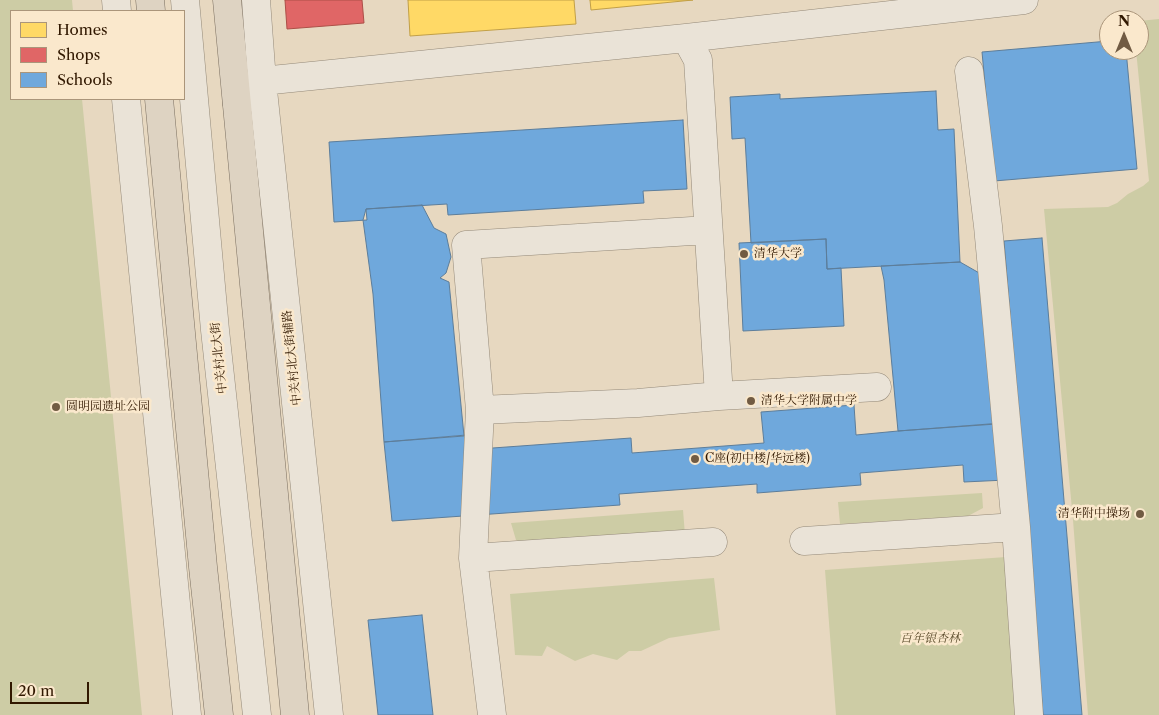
<!DOCTYPE html>
<html>
<head>
<meta charset="utf-8">
<style>
  body { margin:0 }
  #map { position:relative; width:1159px; height:715px; overflow:hidden; background:#e7d8c0; font-family:"Libre Caslon Text",serif }
  canvas { display:block }
  .legend { position:absolute; left:10px; top:10px; width:175px; height:90px; box-sizing:border-box; background:#fae8cc; border:1px solid #aa957a; margin:0; padding:6px 9px; list-style:none; font-size:15px; color:#311800 }
  .legend li { display:flex; align-items:center; gap:10px; height:25px }
  .legend b { width:25px; border:1px solid #aa957a }
  .north { position:absolute; left:1099px; top:10px; width:50px; height:50px; box-sizing:border-box; background:#fae8cc; border:1px solid #aa957a; border-radius:50%; rotate:0deg; font-size:14px; font-weight:700; line-height:20px; text-align:center; color:#311800 }
  .north::after { content:''; display:block; margin:auto; width:18px; height:22px; background:#715b43; clip-path:polygon(50% 0,100% 100%,50% 72%,0 100%) }
  .scale { position:absolute; left:10px; top:682px; width:79px; height:22px; box-sizing:border-box; border:2px solid #311800; border-top:0; padding-left:6px; font-size:15px; line-height:18px; white-space:nowrap; color:#311800; -webkit-text-stroke:4px #fae8cc; paint-order:stroke }
</style>
</head>
<body>
<div id="map">
<canvas width="1159" height="715"></canvas>
<ul class="legend">
<li><b style="height:14px;background:#ffd966"></b>Homes</li>
<li><b style="height:14px;background:#e06666"></b>Shops</li>
<li><b style="height:14px;background:#6fa8dc"></b>Schools</li>
</ul>
<div class="north">N</div>
<div class="scale">20 m</div>
</div>
<script>
const ctx = document.querySelector('canvas').getContext('2d');
ctx.lineJoin = 'round';
function paint(path, color) { ctx.fillStyle = color; ctx.fill(path, 'evenodd'); }
const poly = rows => new Path2D(rows.map(r => 'M' + r).join(''));
function stroke(path, color, width, dash) { ctx.strokeStyle = color; ctx.lineWidth = width; ctx.lineCap = dash ? 'butt' : 'round'; ctx.setLineDash(dash || []); ctx.stroke(path); }
function write(font, color, halo, rows, align = 'center') {
  ctx.font = font + ' "Libre Caslon Text","Noto Serif SC",serif'; ctx.lineWidth = 5; ctx.setLineDash([]); ctx.textBaseline = 'middle'; ctx.strokeStyle = halo; ctx.fillStyle = color; for (const [text, x, y, turn = 0] of rows) {
    ctx.save(); ctx.translate(x, y); ctx.rotate((+turn || 0) * Math.PI / 180); ctx.textAlign = isNaN(turn) ? turn : align; if (halo) ctx.strokeText(text, 0, 0); ctx.fillText(text, 0, 0); ctx.restore();
  }
}
const green = poly([
  [0,0,72,0,73,11,11,11,11,99,82,99,142,715,0,715],
  [1159,19,1159,715,1088,715,1073,520,1044,209,1108,207,1117,203,1128,194,1143,186,1149,181,1136,50,1139,50,1139,21],
  [982,493,983,508,968,516,840,524,838,502],
  [683,510,685,535,534,547,516,540,511,523],
  [1006,557,1018,715,836,715,825,570],
  [714,578,720,630,669,638,641,651,629,651,617,660,593,654,575,661,547,646,542,656,515,655,510,594]
]);
const homes = poly([
  [408,0,574,0,576,24,410,36,408,0],
  [590,0,693,0,591,10,590,0]
]);
const shops = poly([
  [285,0,362,0,364,23,287,29,285,0]
]);
const schools = poly([
  [1109,41,1109,50,1126,50,1137,169,994,181,982,52,1109,41],
  [936,91,938,130,954,129,960,262,827,269,826,239,751,243,745,138,732,139,730,97,780,94,780,99,936,91],
  [683,120,687,189,643,191,644,203,448,215,447,204,366,209,367,220,334,222,329,142,683,120],
  [422,205,434,228,446,234,451,257,446,273,440,278,449,282,464,436,384,442,373,294,363,220,366,209,422,205],
  [1042,238,1082,715,1043,715,1004,241,1042,238],
  [826,239,827,269,841,268,844,326,743,331,739,243,826,239],
  [960,262,981,274,996,424,898,431,884,280,881,266,960,262],
  [854,405,856,435,898,431,1002,423,1006,480,964,482,963,465,860,473,861,485,757,493,757,484,619,494,620,505,392,521,384,442,478,434,479,449,631,438,632,453,764,443,761,412,854,405],
  [422,615,433,715,378,715,368,620,422,615]
]);
const minor = poly([
  [116,0,117,11],
  [185,0,215,330,257,715],
  [256,0,262,81,329,715],
  [686,38,698,60,719,396,877,387],
  [969,71,988,226,1016,527],
  [126,99,187,715],
  [237,103,262,81,686,38,1024,0],
  [480,410,638,403,719,396],
  [804,541,1016,527,1029,715],
  [473,558,480,410,466,245,708,230],
  [492,715,473,558,713,542]
]);
const major = poly([
  [150,0,151,11],
  [227,0,295,715],
  [159,99,203,567,219,715]
]);
const markers = [
  [744,254,5,"#715b43"],
  [751,401,5,"#715b43"],
  [56,407,5,"#715b43"],
  [695,459,5,"#715b43"],
  [1140,514,5,"#715b43"]
];
const poiNames = [
  ["清华大学",754,254],
  ["清华大学附属中学",761,401],
  ["圆明园遗址公园",66,407],
  ["C座(初中楼/华远楼)",705,459],
  ["清华附中操场",1130,514,"right"]
];
const streetNames = [
  ["中关村北大街",219,358,-96],
  ["中关村北大街辅路",292,358,-96]
];
const parkNames = [
  ["百年银杏林",930,639]
];
paint(green, '#cdcca5');
paint(homes, '#ffd966');
stroke(homes, '#c19f47', 1);
paint(shops, '#e06666');
stroke(shops, '#ac4f47', 1);
paint(schools, '#6fa8dc');
stroke(schools, '#5c7d9a', 1);
stroke(minor, '#948978', 29);
stroke(major, '#7a6e5f', 29);
stroke(minor, '#eae3d7', 28);
stroke(major, '#ded3c2', 28);
for (const [x, y, r, color] of markers) { const dot = new Path2D(); dot.arc(x, y, r, 0, 2 * Math.PI); ctx.fillStyle = color; ctx.fill(dot); stroke(dot, '#fae8cc', 2); }
write('12px', '#311800', '#fae8cc', poiNames, 'left');
write('12px', '#311800', '#fae8cc', streetNames);
write('italic 12px', '#5a4b2b', '#fae8cc', parkNames);
</script>
</body>
</html>
